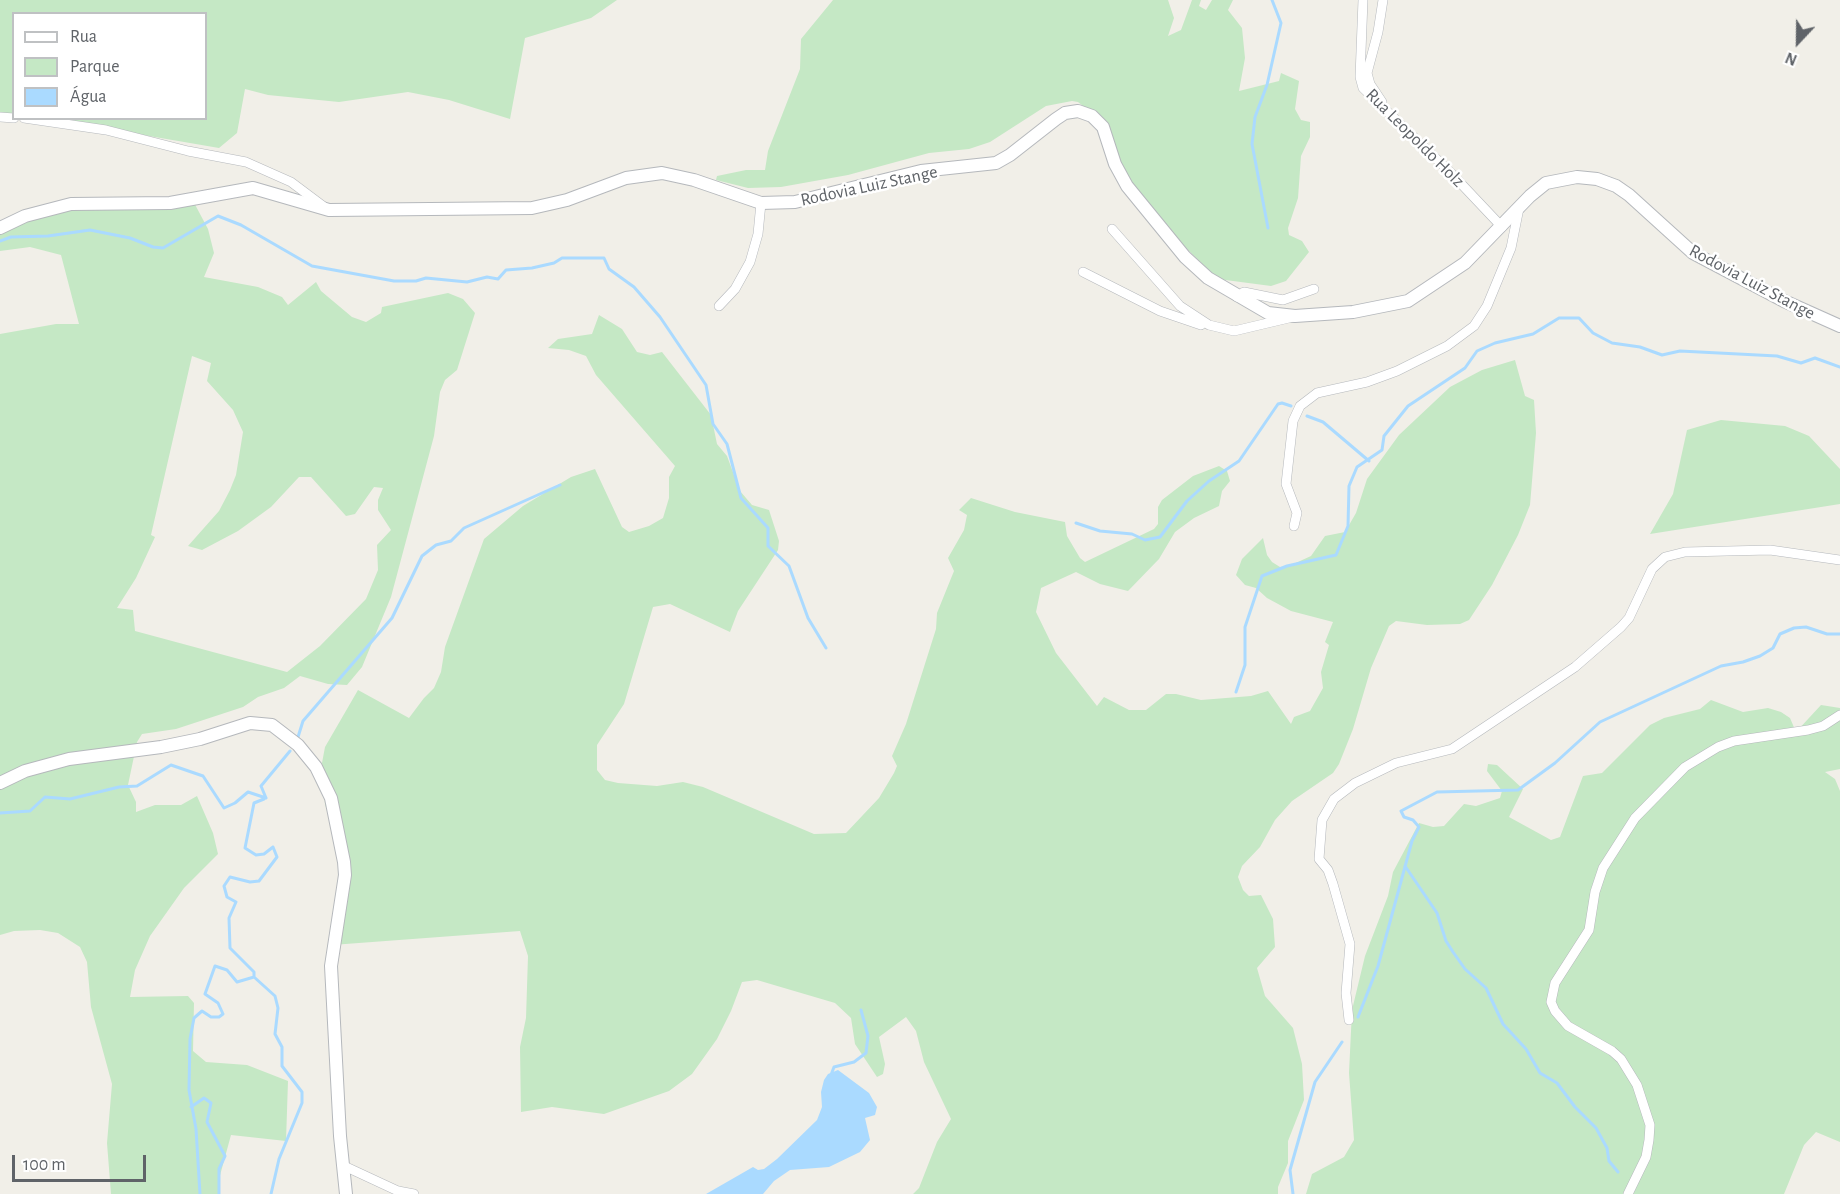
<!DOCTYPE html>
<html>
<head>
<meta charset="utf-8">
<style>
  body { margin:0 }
  #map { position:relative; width:1840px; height:1194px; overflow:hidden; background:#f1efe8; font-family:"Alegreya Sans",sans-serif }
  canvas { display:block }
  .legend { position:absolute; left:12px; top:12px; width:195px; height:108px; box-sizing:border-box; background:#fff; border:2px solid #bfc1c3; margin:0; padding:8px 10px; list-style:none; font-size:18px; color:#5f6368 }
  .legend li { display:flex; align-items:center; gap:12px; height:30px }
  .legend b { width:30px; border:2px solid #bfc1c3 }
  .north { position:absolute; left:1768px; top:12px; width:60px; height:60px; -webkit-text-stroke:4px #fff; paint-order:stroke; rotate:202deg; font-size:16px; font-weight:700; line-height:24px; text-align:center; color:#5f6368 }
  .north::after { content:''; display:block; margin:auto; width:21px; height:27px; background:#5f6368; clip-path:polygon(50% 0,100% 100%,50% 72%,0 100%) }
  .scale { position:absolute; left:12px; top:1155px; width:134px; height:27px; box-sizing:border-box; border:3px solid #5f6368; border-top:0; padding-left:8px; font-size:18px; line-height:21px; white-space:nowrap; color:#5f6368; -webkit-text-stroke:4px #fff; paint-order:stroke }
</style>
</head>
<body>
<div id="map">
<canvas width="1840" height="1194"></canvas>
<ul class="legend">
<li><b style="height:8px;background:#fff"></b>Rua</li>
<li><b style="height:16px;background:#c5e8c5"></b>Parque</li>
<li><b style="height:16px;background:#aadaff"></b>Água</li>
</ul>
<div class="north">N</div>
<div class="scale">100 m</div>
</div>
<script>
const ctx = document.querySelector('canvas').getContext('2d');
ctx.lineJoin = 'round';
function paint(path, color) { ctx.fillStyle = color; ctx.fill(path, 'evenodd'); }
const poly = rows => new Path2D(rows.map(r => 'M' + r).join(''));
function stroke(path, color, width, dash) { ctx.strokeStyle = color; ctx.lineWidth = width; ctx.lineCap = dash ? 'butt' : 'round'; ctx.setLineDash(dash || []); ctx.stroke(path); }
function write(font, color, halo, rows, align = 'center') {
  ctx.font = font + ' "Alegreya Sans",sans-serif'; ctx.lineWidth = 5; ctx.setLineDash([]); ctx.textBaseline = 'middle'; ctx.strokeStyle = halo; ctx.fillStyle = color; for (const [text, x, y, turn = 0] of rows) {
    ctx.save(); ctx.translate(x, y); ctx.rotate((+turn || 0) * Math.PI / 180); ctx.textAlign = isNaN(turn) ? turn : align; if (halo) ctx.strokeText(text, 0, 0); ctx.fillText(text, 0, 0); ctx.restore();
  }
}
const green = poly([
  [0,0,617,0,591,18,525,38,510,119,449,100,408,92,339,102,268,95,245,89,237,133,219,148,50,119,206,118,206,14,14,14,13,115,0,113],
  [833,0,1168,0,1174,18,1168,36,1181,30,1192,0,1201,0,1199,6,1206,10,1212,0,1233,0,1228,10,1242,28,1245,58,1239,91,1279,81,1281,73,1299,81,1295,109,1301,120,1310,122,1310,137,1301,156,1298,198,1288,228,1289,235,1302,241,1309,252,1286,281,1271,286,1218,279,1124,188,1097,117,1078,102,1072,101,1046,106,990,142,969,149,929,153,848,175,781,187,748,188,716,180,717,176,746,170,765,170,768,151,800,69,801,39],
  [191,197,208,229,214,253,204,277,258,287,282,297,288,305,316,282,321,291,352,317,366,322,381,313,382,307,448,293,463,299,475,313,457,370,445,380,440,392,434,436,391,597,362,667,347,685,328,684,300,676,284,688,258,697,243,707,176,729,142,734,137,742,128,785,136,802,136,812,155,805,181,805,197,796,213,833,218,854,184,888,150,936,135,970,130,997,188,996,194,1003,193,1051,206,1062,247,1065,288,1081,286,1141,231,1135,219,1179,220,1194,111,1194,107,1143,112,1084,91,1007,87,962,80,947,58,933,40,930,14,931,0,935,0,334,56,324,79,324,61,255,30,247,0,251,0,225,31,214],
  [192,356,211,363,207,381,233,410,243,432,236,475,230,490,219,511,188,546,202,550,238,531,271,507,299,477,311,477,346,516,355,514,374,487,383,488,378,500,378,510,391,530,377,545,378,570,366,599,320,646,287,672,135,631,133,610,117,608,136,578,155,537,151,535],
  [599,315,622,329,637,352,650,355,662,352,711,415,717,444,727,456,740,491,752,505,769,510,779,541,778,550,738,611,730,632,670,604,653,607,624,704,597,745,597,770,605,780,618,783,657,786,683,782,703,787,814,834,846,833,879,798,894,773,897,766,892,756,906,724,936,629,937,613,954,571,948,558,964,530,967,515,959,510,971,498,1015,512,1065,522,1067,536,1080,558,1085,562,1154,529,1158,524,1158,507,1162,500,1193,476,1219,466,1227,471,1230,481,1222,491,1219,506,1194,518,1175,532,1159,559,1128,591,1100,584,1076,572,1041,588,1036,612,1056,653,1097,706,1104,697,1129,710,1146,710,1166,694,1176,694,1201,700,1251,696,1268,691,1291,724,1294,717,1310,711,1323,688,1321,672,1329,645,1325,642,1333,622,1291,611,1267,598,1256,588,1245,585,1236,575,1242,559,1263,538,1267,555,1272,562,1280,567,1289,566,1311,556,1325,536,1345,532,1356,513,1367,479,1399,435,1450,387,1482,370,1515,360,1525,396,1534,400,1536,433,1530,505,1518,535,1492,585,1469,620,1460,624,1427,625,1396,621,1389,626,1371,668,1353,729,1339,764,1333,773,1292,801,1275,820,1260,847,1242,866,1238,877,1243,890,1249,896,1261,895,1273,919,1275,947,1257,968,1265,996,1293,1028,1302,1064,1304,1100,1288,1141,1288,1163,1278,1187,1278,1194,913,1194,919,1188,937,1142,951,1119,924,1062,916,1031,906,1017,879,1037,885,1064,883,1074,877,1077,855,1044,851,1018,835,1003,757,980,742,982,731,1011,717,1039,692,1074,669,1091,604,1114,552,1107,521,1112,520,1047,526,1018,528,956,520,931,332,945,341,859,325,804,322,763,325,747,358,690,409,718,424,698,434,688,441,672,445,647,484,539,523,506,571,477,595,469,622,527,629,532,649,526,663,518,669,498,669,477,675,466,596,375,586,356,569,350,548,348,558,339,592,334],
  [1721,420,1785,426,1809,436,1840,469,1840,504,1650,534,1673,494,1687,430],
  [1711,700,1743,712,1768,708,1781,712,1790,718,1796,732,1821,705,1840,708,1840,769,1825,772,1835,779,1840,791,1840,1142,1816,1132,1804,1145,1784,1194,1306,1194,1312,1174,1344,1157,1354,1140,1349,1073,1352,1010,1365,956,1388,896,1393,872,1419,823,1433,827,1444,826,1464,804,1476,806,1500,798,1502,791,1487,771,1488,764,1497,765,1523,789,1509,817,1551,840,1560,837,1583,776,1602,773,1650,725,1664,718,1700,709]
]);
const water = poly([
  [838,1070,869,1093,877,1107,875,1115,865,1118,870,1140,860,1152,829,1167,790,1170,774,1181,763,1194,706,1194,753,1167,758,1170,764,1169,777,1159,817,1120,822,1107,821,1092,824,1080,828,1074]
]);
const stream = poly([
  [1268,228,1252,144,1255,117,1267,85,1281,23,1272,0],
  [0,241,11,237,48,236,90,230,130,238,153,247,163,248,218,216,241,225,312,266,394,281,416,281,426,278,467,282,487,277,498,279,506,270,532,268,554,263,562,258,604,258,609,269,634,287,660,317,706,385,713,424,727,444,741,498,768,528,768,546,789,566,808,618,826,648],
  [1307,416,1323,422,1369,461],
  [1076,523,1100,531,1132,534,1145,540,1160,537,1187,501,1209,481,1239,461,1278,404,1282,403,1291,406],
  [1236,692,1245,665,1245,627,1262,576,1287,566,1336,555,1348,526,1349,486,1357,467,1382,450,1384,436,1408,406,1465,368,1477,351,1495,343,1533,334,1559,318,1579,318,1593,333,1612,343,1640,347,1662,355,1680,351,1777,356,1801,363,1815,358,1840,367],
  [298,737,303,721,392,618,422,556,436,545,451,541,464,528,560,485],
  [266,798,261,786,290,751],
  [0,813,30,811,45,797,70,799,119,787,137,786,171,765,203,776,224,808,235,803,248,792,266,798],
  [1405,866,1437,913,1446,941,1453,952,1465,969,1486,988,1503,1024,1526,1049,1540,1073,1557,1083,1575,1107,1596,1128,1607,1148,1609,1161,1618,1172],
  [254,977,254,972,230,948,229,918,236,902,227,897,224,886,230,877,250,882,259,881,277,857,273,847,264,854,256,855,245,848,254,803,264,799],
  [254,977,275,996,278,1008,275,1034,282,1047,282,1066,302,1092,302,1103,279,1159,271,1194],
  [1358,1017,1378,966,1412,841,1419,827,1413,820,1404,817,1401,811,1437,792,1518,790,1555,763,1600,722,1721,666,1743,662,1760,656,1773,648,1780,634,1794,628,1806,627,1827,634,1840,634],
  [831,1075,834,1067,854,1062,866,1053,868,1036,861,1010],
  [191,1107,204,1098,211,1103,207,1122,225,1156,219,1169,219,1194],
  [200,1194,196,1129,189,1090,190,1039,194,1018,202,1011,211,1017,219,1017,223,1014,218,1003,205,994,215,966,227,970,237,982,254,977],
  [1293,1194,1290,1170,1315,1082,1342,1042]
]);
const minor = poly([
  [1363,0,1360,77,1363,88,1451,173,1502,227],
  [1382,102,1370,84,1367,73,1378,32,1383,0],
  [0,117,14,118],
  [24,118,106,130,188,151,246,162,291,182,327,209],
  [1112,229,1180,306,1209,325,1234,331,1293,317],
  [1083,272,1160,311,1201,325],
  [1237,297,1244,292,1283,300,1314,289],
  [719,306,735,289,750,262,758,234,761,203],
  [1294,526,1297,513,1286,484,1293,421,1300,406,1317,393,1367,382,1397,371,1447,346,1474,326,1487,306,1511,248,1519,208],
  [1349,1020,1346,993,1350,944,1333,884,1328,870,1319,859,1322,820,1334,799,1355,783,1396,763,1452,749,1575,667,1621,627,1629,618,1652,569,1665,557,1685,552,1770,550,1840,560],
  [342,1165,398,1191,414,1194],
  [1628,1194,1646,1157,1649,1140,1650,1125,1637,1085,1621,1059,1612,1051,1568,1026,1555,1011,1551,1002,1555,983,1589,930,1595,892,1603,868,1635,818,1685,767,1718,747,1734,741,1808,730,1823,726,1840,715]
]);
const tertiary = poly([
  [0,228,25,216,71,204,170,203,253,188,329,210,532,208,567,200,626,178,662,173,694,180,761,203,795,202,921,171,996,163,1010,155,1056,119,1065,113,1078,111,1092,116,1103,127,1115,164,1127,186,1185,257,1208,278,1268,313,1295,316,1353,312,1408,301,1465,263,1530,196,1546,183,1577,177,1597,179,1616,186,1629,195,1693,253,1784,301,1840,326],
  [0,783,25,771,69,759,161,747,200,739,250,723,272,725,298,745,316,767,331,798,344,862,345,875,331,966,340,1136,346,1194]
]);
const streetNames = [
  ["Rua Leopoldo Holz",1415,138,45],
  ["Rodovia Luiz Stange",869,186,-12],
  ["Rodovia Luiz Stange",1752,282,28]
];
paint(green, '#c5e8c5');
paint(water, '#aadaff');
stroke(stream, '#aadaff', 3);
stroke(minor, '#b5b8bc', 10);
stroke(tertiary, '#b5b8bc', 14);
stroke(minor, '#fff', 9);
stroke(tertiary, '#fff', 12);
write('18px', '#5f6368', '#fff', streetNames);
</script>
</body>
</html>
